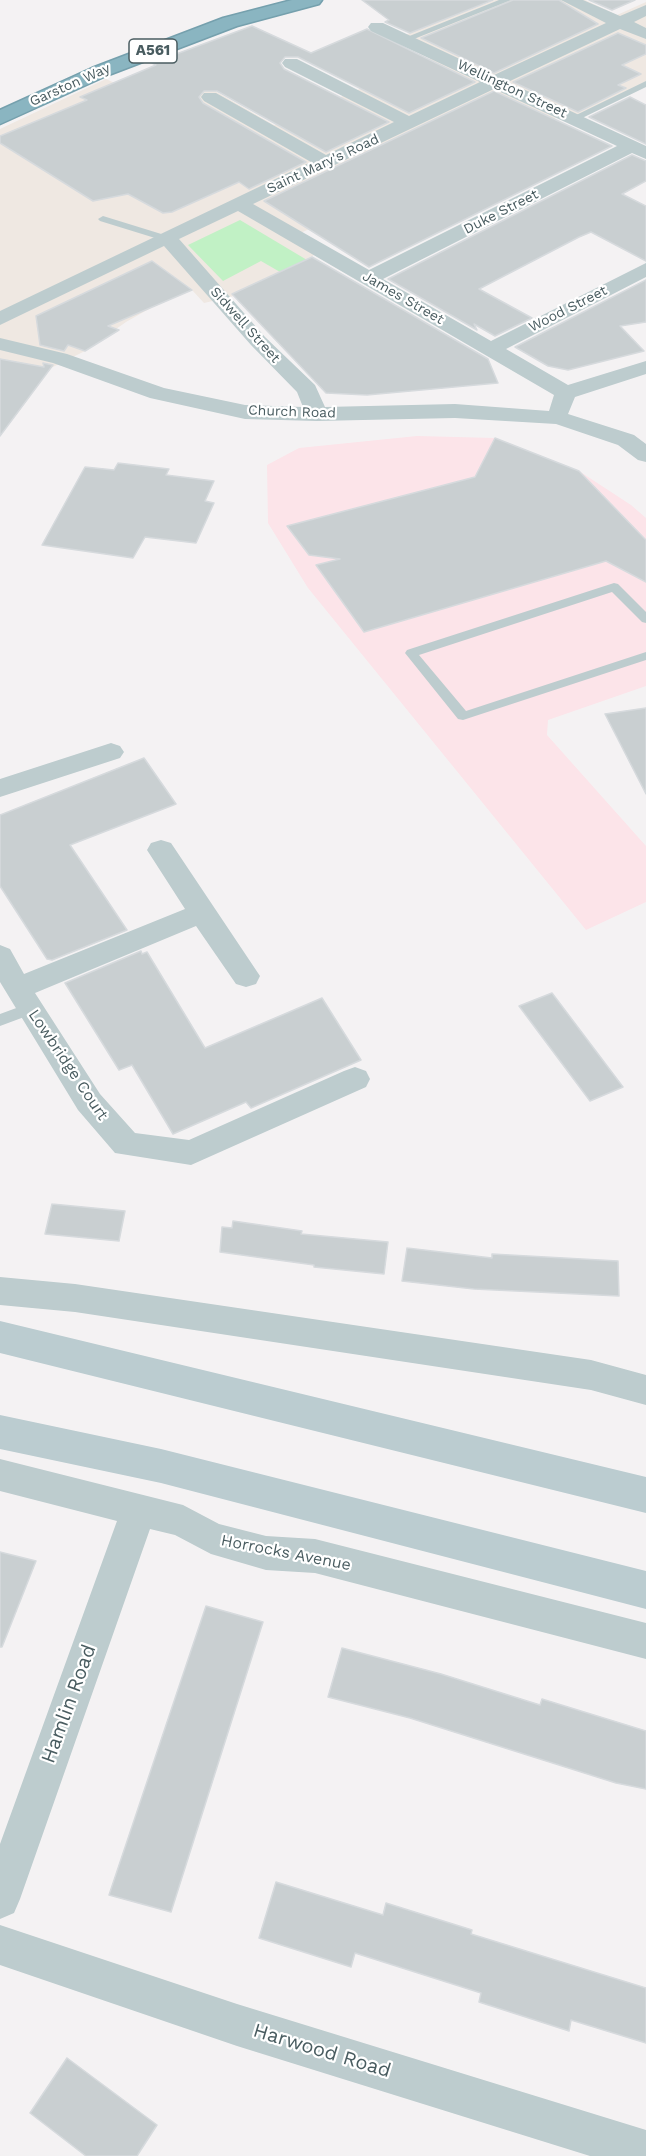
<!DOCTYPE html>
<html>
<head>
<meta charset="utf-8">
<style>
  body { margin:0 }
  canvas { display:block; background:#f4f2f3 }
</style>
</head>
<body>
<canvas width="646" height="2156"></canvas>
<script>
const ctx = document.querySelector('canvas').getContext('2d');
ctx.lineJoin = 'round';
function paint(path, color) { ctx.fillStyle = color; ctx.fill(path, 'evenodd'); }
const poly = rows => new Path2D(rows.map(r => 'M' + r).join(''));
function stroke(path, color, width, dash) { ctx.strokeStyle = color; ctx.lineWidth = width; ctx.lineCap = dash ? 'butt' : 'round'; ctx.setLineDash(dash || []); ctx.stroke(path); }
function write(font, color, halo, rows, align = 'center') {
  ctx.font = font + ' "Work Sans",sans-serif'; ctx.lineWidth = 4.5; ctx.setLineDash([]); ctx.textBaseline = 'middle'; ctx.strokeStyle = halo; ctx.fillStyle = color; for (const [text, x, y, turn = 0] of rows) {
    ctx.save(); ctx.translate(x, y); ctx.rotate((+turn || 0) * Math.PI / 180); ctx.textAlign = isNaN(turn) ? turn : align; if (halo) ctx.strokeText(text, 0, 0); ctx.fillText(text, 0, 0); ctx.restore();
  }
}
const commercial = poly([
  [495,0,585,0,617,15,646,2,646,84,575,118,565,114,296,235,322,251,234,296,204,303,192,290,156,305,126,322,85,351,51,368,17,414,0,412,0,129,106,79,138,94,189,76,274,125,431,59,392,40]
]);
const medical = poly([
  [417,436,495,438,579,471,631,505,646,518,646,686,548,720,547,735,646,846,646,902,586,930,308,588,268,523,267,465,299,448]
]);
const green = poly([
  [240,220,307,260,280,272,261,261,223,281,188,245]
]);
const building = poly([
  [362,0,493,0,410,33,385,22,389,20,362,0],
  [513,0,559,0,598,24,494,73,421,38,513,0],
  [589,0,635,0,612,10,589,0],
  [252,26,311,53,367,29,475,82,409,113,298,57,285,57,280,63,284,69,389,122,326,152,217,91,204,91,199,97,203,103,306,162,249,189,239,182,172,212,163,213,128,194,93,201,0,143,0,136,87,100,80,97,156,65,152,63,252,26],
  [618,33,646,45,646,54,622,65,641,74,618,85,626,88,578,112,513,82,618,33],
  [494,91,612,146,369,267,264,201,494,91],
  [630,97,646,105,646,144,589,117,630,97],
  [632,155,646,161,646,181,622,194,646,206,646,261,591,232,579,237,479,289,532,318,495,336,474,324,477,330,388,279,632,155],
  [312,257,488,359,498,383,367,395,326,393,232,294,312,257],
  [152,261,192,290,108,326,119,330,85,351,68,345,64,351,40,345,36,316,152,261],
  [646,280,646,322,620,326,644,351,568,370,548,366,515,347,646,280],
  [0,359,44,367,43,363,53,365,0,436,0,359],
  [495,438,579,471,646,540,646,582,606,561,364,632,316,565,340,559,309,555,287,526,475,477,495,438],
  [118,463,169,469,166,475,214,481,205,501,214,503,196,543,145,537,133,558,42,545,85,467,114,470,118,463],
  [646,708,646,794,605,714,646,708],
  [144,758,176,804,70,845,127,930,52,960,47,959,0,886,0,815,144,758],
  [141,951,142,954,147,952,205,1048,322,998,361,1060,251,1108,246,1102,173,1134,132,1065,119,1070,65,983,141,951],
  [552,993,623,1087,590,1101,519,1006,552,993],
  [52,1204,125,1211,119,1241,45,1234,52,1204],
  [233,1221,302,1231,301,1234,388,1242,384,1274,314,1267,314,1265,220,1252,222,1227,232,1228,233,1221],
  [407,1248,492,1258,492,1254,618,1261,619,1296,474,1289,402,1281,407,1248],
  [0,1552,36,1561,2,1647,0,1647,0,1552],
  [206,1606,263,1622,171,1912,109,1895,206,1606],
  [342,1648,441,1674,540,1705,542,1699,646,1731,646,1789,616,1783,410,1718,328,1697,342,1648],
  [276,1882,383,1915,386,1903,472,1930,471,1934,646,1988,646,2043,571,2020,569,2031,479,2002,481,1993,355,1953,351,1967,259,1938,276,1882],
  [67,2058,157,2125,137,2156,86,2156,30,2113,67,2058]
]);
const lane = poly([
  [499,0,511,0,409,41,402,39,499,0],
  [646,81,646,87,578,120,570,118,646,81],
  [103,216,171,237,173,239,168,242,100,221,98,219,103,216],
  [614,583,618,584,646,612,646,623,642,622,612,592,419,655,466,711,646,652,646,660,463,720,458,719,405,653,407,650,614,583],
  [30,1003,37,1009,35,1013,0,1026,0,1014,30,1003]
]);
const street = poly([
  [561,0,583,0,620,16,646,5,646,16,634,22,646,28,646,39,620,29,508,82,646,146,646,159,632,153,383,279,491,341,646,263,646,277,506,349,568,385,646,361,646,374,575,397,568,414,634,435,646,444,646,462,638,460,618,445,556,424,455,418,317,421,245,419,150,398,53,363,0,350,0,338,67,354,164,388,245,405,303,407,297,392,251,345,164,246,0,325,0,311,311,162,204,101,201,97,204,93,216,93,326,155,394,122,285,67,282,63,285,59,297,59,409,116,480,82,371,31,368,27,371,23,383,23,494,75,606,23,561,0],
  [494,89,617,146,369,270,253,204,494,89],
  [238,211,554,395,549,411,455,404,325,407,315,385,265,337,179,239,238,211],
  [111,743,120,746,124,752,120,758,0,797,0,779,111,743],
  [161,840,171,843,260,976,256,984,246,987,236,984,196,926,35,993,100,1094,135,1133,189,1140,344,1071,355,1067,366,1071,370,1079,366,1087,191,1165,115,1153,78,1110,0,982,0,945,10,949,24,974,185,909,147,850,151,843,161,840],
  [0,1277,75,1284,591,1360,646,1375,646,1405,591,1390,75,1312,0,1305,0,1277],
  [0,1459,183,1505,219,1524,266,1536,315,1539,646,1623,646,1659,315,1573,266,1570,211,1554,175,1535,150,1529,20,1899,14,1913,0,1919,0,1844,117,1521,0,1491,0,1459],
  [0,1925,237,2004,646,2130,646,2156,590,2156,237,2046,0,1965,0,1925]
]);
const secondary = poly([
  [0,1321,646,1477,646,1513,0,1353,0,1321],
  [0,1415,161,1449,646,1571,646,1609,161,1483,0,1449,0,1415]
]);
const highway = poly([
  [292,0,322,0,319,4,237,26,106,76,0,124,0,110,92,68,223,18,292,0]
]);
const farStreetnames = [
  ["Garston Way",70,85,-24],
  ["Wellington Street",512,89,25],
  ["Saint Mary's Road",323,164,-25],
  ["Duke Street",501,212,-27],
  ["James Street",403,298,30],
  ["Wood Street",568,309,-27],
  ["Sidwell Street",245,325,48],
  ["Church Road",292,412,2]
];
const shields = [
  [153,51,48]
];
const shieldNames = [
  ["A561",153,51]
];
const streetNames = [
  ["Lowbridge Court",68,1065,56],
  ["Horrocks Avenue",286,1553,11]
];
const nearStreetnames = [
  ["Hamlin Road",69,1704,-70],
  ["Harwood Road",322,2051,17]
];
paint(commercial, '#efe8e2');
paint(medical, '#fce4e9');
paint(green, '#c1f1c5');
paint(building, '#c9cfd1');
stroke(building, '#d6dadd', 1.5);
stroke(highway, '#75a0ad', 3);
paint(lane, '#bdccce');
paint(street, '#bdccce');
paint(secondary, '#bbccd0');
paint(highway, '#8ab5c1');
write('14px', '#495c60', '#fff', farStreetnames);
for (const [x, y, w] of shields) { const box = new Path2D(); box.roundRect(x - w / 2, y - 12, w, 24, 4.5); ctx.fillStyle = '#fff'; ctx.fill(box); stroke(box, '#495c60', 1.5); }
write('bold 15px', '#495c60', null, shieldNames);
write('16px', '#495c60', '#fff', streetNames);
write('20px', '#495c60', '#fff', nearStreetnames);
</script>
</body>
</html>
